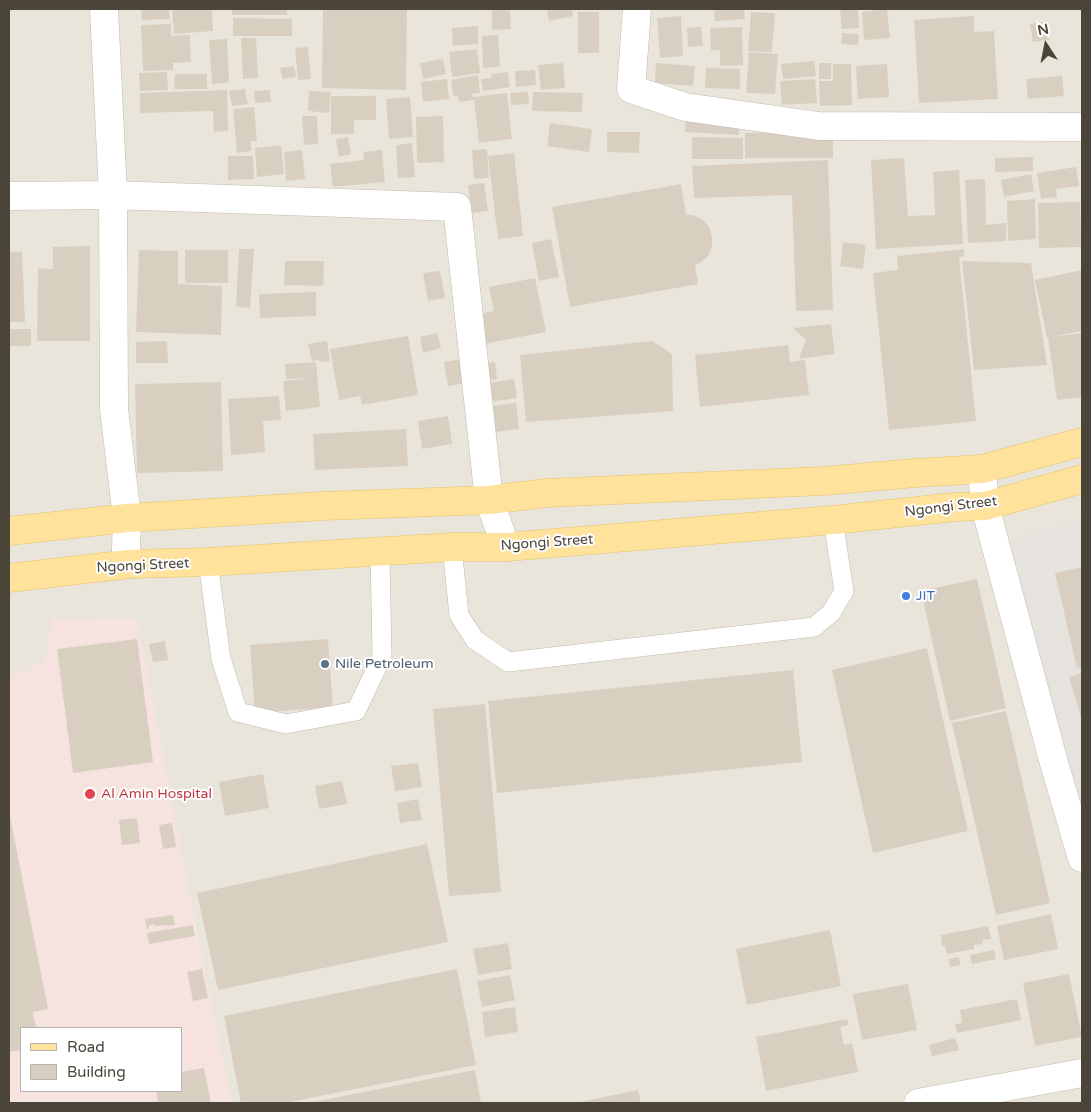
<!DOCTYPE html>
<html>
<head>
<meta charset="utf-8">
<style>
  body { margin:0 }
  #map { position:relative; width:1091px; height:1112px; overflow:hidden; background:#f6f3ec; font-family:"Varela Round",sans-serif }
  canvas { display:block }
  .frame { position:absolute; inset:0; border:10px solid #4b4439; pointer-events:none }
  .legend { position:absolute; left:20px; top:1027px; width:162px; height:65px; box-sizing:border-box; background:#fff; border:1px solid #b7b4b0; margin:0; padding:6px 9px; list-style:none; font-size:15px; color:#4b4439 }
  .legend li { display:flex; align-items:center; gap:10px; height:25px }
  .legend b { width:25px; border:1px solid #b7b4b0 }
  .north { position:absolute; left:1021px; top:20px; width:50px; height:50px; -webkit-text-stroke:4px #fff; paint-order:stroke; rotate:349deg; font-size:14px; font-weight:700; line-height:20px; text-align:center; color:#4b4439 }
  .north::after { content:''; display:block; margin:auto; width:18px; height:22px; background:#4b4439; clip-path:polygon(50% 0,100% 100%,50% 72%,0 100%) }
</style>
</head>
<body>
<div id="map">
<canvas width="1091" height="1112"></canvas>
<div class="frame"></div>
<ul class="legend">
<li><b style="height:6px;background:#ffe39c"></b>Road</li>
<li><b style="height:14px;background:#d8cfc1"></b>Building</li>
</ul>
<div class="north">N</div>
</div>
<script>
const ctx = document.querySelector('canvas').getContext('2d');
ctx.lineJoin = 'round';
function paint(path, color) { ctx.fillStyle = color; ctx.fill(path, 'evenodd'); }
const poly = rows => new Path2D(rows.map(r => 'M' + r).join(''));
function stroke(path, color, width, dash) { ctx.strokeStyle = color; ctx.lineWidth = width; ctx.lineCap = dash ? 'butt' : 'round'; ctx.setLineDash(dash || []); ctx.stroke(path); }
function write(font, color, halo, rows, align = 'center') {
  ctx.font = font + ' "Varela Round",sans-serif'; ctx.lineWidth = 4; ctx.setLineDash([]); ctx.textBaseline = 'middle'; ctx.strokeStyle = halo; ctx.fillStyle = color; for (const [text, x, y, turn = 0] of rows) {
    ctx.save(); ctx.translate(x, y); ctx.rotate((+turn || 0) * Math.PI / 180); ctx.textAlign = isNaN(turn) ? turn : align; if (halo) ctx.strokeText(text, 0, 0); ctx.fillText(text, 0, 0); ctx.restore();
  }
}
const residential = poly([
  [9,9,1082,9,1082,1103,9,1103],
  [21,1028,181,1028,181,1091,21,1091]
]);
const industrial = poly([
  [1082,518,1082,826,995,545]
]);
const medical = poly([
  [137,618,193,913,232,1103,9,1103,9,675,27,671,45,661,52,619],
  [21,1028,181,1028,181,1091,21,1091]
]);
const building = poly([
  [141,9,169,9,170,19,142,20],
  [172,9,212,9,213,31,174,34],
  [232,9,287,9,287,15,232,15],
  [323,9,407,9,406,90,322,88],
  [492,9,510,9,511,29,492,30],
  [547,9,572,9,573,16,549,21],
  [714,9,744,9,745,19,715,21],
  [840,9,858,9,859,28,842,29],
  [887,9,890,38,864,40,862,12],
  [578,12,599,12,599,53,578,53],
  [751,12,775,13,772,52,748,51],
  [681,16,683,56,660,58,657,18],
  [974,16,974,32,994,31,998,99,919,103,914,20],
  [233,18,292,19,292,36,233,36],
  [1048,21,1051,39,1033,42,1030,24],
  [171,24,171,36,190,35,191,62,173,63,173,70,143,71,141,25],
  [478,26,478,44,453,46,452,28],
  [701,27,703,46,688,47,687,28],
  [742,27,743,65,720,66,720,50,711,50,710,28],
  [842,33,859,34,858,45,841,44],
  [498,35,500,67,483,68,482,36],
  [241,38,256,38,258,78,243,79],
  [227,39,229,82,212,84,209,40],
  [308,47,311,79,298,80,295,48],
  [477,49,480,73,452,77,449,52],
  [749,52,778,54,775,94,746,93],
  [443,59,446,74,423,79,420,63],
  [814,61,816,76,783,79,781,64],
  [563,63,565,88,541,90,538,65],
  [656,63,695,66,693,86,655,83],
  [819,63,831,63,831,79,819,79],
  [833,64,851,64,852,105,820,106,819,81,833,81],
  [887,64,889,97,858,99,856,66],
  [294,66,296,77,283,79,280,68],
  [706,68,740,69,740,89,705,88],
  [535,70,536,85,516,87,515,71],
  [167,72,168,90,140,91,139,73],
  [508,72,510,87,483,91,481,79,492,78,491,74],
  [175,74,207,74,207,89,174,89],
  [478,75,480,93,472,94,473,97,507,93,512,139,479,143,474,100,459,102,457,95,453,96,451,80],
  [1062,76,1064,96,1028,99,1026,79],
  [447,79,449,99,423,102,421,82],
  [815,79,817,103,782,105,780,81],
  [245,89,248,104,232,106,229,91],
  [227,90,228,131,214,132,213,111,140,113,140,93],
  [270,90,271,102,255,103,254,91],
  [309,91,331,92,329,113,308,111],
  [528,92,529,104,511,105,510,93],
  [533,92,583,93,582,112,532,111],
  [331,96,376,96,376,120,354,120,354,134,331,134],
  [410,97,413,137,389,139,386,99],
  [254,107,257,141,251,141,251,151,237,153,233,109],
  [686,115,740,118,739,135,685,132],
  [302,116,317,116,318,144,304,145],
  [443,116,444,162,417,163,416,117],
  [550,123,592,129,589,152,547,146],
  [607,132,640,132,639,153,607,152],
  [745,133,833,133,833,158,745,158],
  [348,137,351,154,339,157,336,139],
  [692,137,743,138,743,159,692,159],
  [412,143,415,177,398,178,396,145],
  [281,145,284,174,257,177,255,148],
  [487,149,489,178,474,179,472,150],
  [302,150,305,179,286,181,284,152],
  [382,150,385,182,333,187,330,164,364,160,363,152],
  [514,153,523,236,498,239,488,156],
  [228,156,253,156,254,179,228,180],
  [1033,157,1033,171,995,172,995,158],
  [904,158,908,216,935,215,933,172,959,170,963,244,876,249,871,160],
  [828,160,833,310,796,311,792,195,694,198,692,166],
  [1076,167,1079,186,1056,189,1057,197,1041,199,1037,173],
  [1031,174,1034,191,1004,197,1001,180],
  [985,179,986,225,1006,223,1006,241,968,243,965,180],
  [484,183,488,211,471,213,468,185],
  [681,184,686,215,693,215,702,219,709,227,712,237,712,246,708,256,700,263,695,265,698,284,570,307,552,207],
  [1035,199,1036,239,1008,241,1007,201],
  [1080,202,1081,247,1039,248,1038,203],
  [551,239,559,277,539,281,532,243],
  [843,242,866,245,863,269,840,266],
  [90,246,90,341,37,341,38,268,53,269,53,247],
  [239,249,254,249,250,308,236,307],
  [964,249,964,256,959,257,976,421,889,430,873,273,898,270,897,256],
  [139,250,178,251,178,284,222,286,221,335,136,332],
  [185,250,228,250,228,283,185,283],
  [9,252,22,252,25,322,9,322],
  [285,261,324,261,323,286,284,285],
  [962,261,1031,263,1047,365,974,370],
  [1082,270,1082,331,1052,337,1082,333,1082,397,1057,400,1048,337,1047,338,1035,280],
  [440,271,445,298,428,301,423,273],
  [535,278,546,332,484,344,478,314,494,311,489,287],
  [316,292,316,316,260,318,259,294],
  [831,324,835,354,799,359,806,340,793,328],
  [9,329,31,329,31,346,9,346],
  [437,333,441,348,423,353,420,337],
  [408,336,418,395,362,405,360,396,339,400,330,349],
  [167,341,168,363,136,363,136,342],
  [327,341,330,361,320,362,319,360,312,361,308,344],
  [652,341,672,354,673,411,526,422,520,355],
  [788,345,790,362,805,360,809,395,700,407,695,355],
  [462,359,466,383,448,386,444,362],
  [316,362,320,407,286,411,283,381,311,378,286,379,285,364],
  [495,362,497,379,481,381,479,364],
  [514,379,517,398,490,402,488,383],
  [221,382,223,471,137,473,135,384],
  [279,396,281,420,263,421,265,452,231,455,228,399],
  [516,403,519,429,495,432,492,406],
  [448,416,452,444,422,449,418,421],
  [406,429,408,466,315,470,313,434],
  [1082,567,1082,667,1077,668,1055,573],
  [977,579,1006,708,950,721,921,591],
  [137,639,153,762,73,773,57,649],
  [328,639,333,707,255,713,250,645],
  [165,641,168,660,153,662,149,644],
  [927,648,968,831,873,853,832,670],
  [793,670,802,762,497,793,488,701],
  [1082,673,1082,721,1069,677],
  [485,704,501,892,449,896,433,709],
  [1006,711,1050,903,996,915,952,723],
  [418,763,422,787,395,791,391,766],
  [263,774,269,808,225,816,219,782],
  [342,781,347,804,319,809,315,786],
  [418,799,422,820,400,823,397,803],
  [9,816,10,816,48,1009,33,1012,36,1028,21,1028,21,1050,9,1052],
  [137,818,140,843,122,845,119,820],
  [172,823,176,847,163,849,159,825],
  [427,844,448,942,218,990,197,893],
  [1051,914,1058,949,1004,960,997,926],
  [173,915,175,925,164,926,164,925,155,926,155,924,149,925,149,929,147,929,145,919],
  [193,925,195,936,149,944,147,933],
  [988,926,991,939,982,940,983,944,974,945,974,949,947,954,945,946,942,946,941,935],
  [830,930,841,986,747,1005,736,949],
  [508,943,512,969,478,975,473,949],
  [994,950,996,959,972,964,970,955],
  [959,957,960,965,950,967,948,959],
  [202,969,208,998,193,1001,187,972],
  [457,969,476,1065,285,1103,241,1103,224,1016],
  [1069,974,1082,1037,1035,1046,1023,983],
  [510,975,515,1000,482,1007,477,981],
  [908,984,917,1030,862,1040,853,994],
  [1017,999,1021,1020,957,1033,955,1024,962,1023,960,1010],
  [515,1007,518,1032,485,1037,482,1012],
  [847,1019,849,1025,840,1027,844,1045,852,1043,858,1072,766,1091,756,1037],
  [955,1038,959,1050,932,1056,929,1045],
  [204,1068,211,1103,158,1103,156,1091,181,1091,181,1072],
  [475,1070,481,1103,313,1103,313,1102],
  [638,1090,641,1103,580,1103,580,1102]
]);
const service = poly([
  [452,547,459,615,475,640,508,662,814,627,831,613,844,591,833,520],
  [208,562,221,659,238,712,286,724,356,711,382,657,380,552]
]);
const minor = poly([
  [104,9,113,195,114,409,127,518,126,550,129,564],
  [637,9,631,89,685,107,819,126,1082,127],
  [9,196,113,195,457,207,489,500,506,547],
  [982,469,985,506,1054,763,1082,858],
  [918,1103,1082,1073]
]);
const primary = poly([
  [9,531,127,518,323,506,489,500,546,493,823,481,915,473,982,469,1082,442],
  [9,578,129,564,208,562,452,547,506,547,833,520,954,507,985,506,1082,479]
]);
const markers = [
  [906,596,5,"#3f7fe0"],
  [325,664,5,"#5c6f8a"],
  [90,794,6,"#e0444e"]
];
const streetNames = [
  ["Ngongi Street",951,507,-7],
  ["Ngongi Street",547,543,-4],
  ["Ngongi Street",143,566,-3]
];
const shopNames = [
  ["JIT",916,596]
];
const serviceNames = [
  ["Nile Petroleum",335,664]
];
const healthNames = [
  ["Al Amin Hospital",101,794]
];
paint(residential, '#eae5da');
paint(industrial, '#e6e2dd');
paint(medical, '#f6e3e0');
paint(building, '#d8cfc1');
stroke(service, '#c2bbae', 20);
stroke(minor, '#c2bbae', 29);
stroke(primary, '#e6c16a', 29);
stroke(service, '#fff', 19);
stroke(minor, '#fff', 28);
stroke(primary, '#ffe39c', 28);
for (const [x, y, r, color] of markers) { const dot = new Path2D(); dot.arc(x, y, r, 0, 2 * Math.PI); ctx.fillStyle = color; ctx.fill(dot); stroke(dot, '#fff', 2); }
write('14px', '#4b4439', '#fff', streetNames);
write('14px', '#366cbe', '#fff', shopNames, 'left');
write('14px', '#4e5e75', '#fff', serviceNames, 'left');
write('14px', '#be3a42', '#fff', healthNames, 'left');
</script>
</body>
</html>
